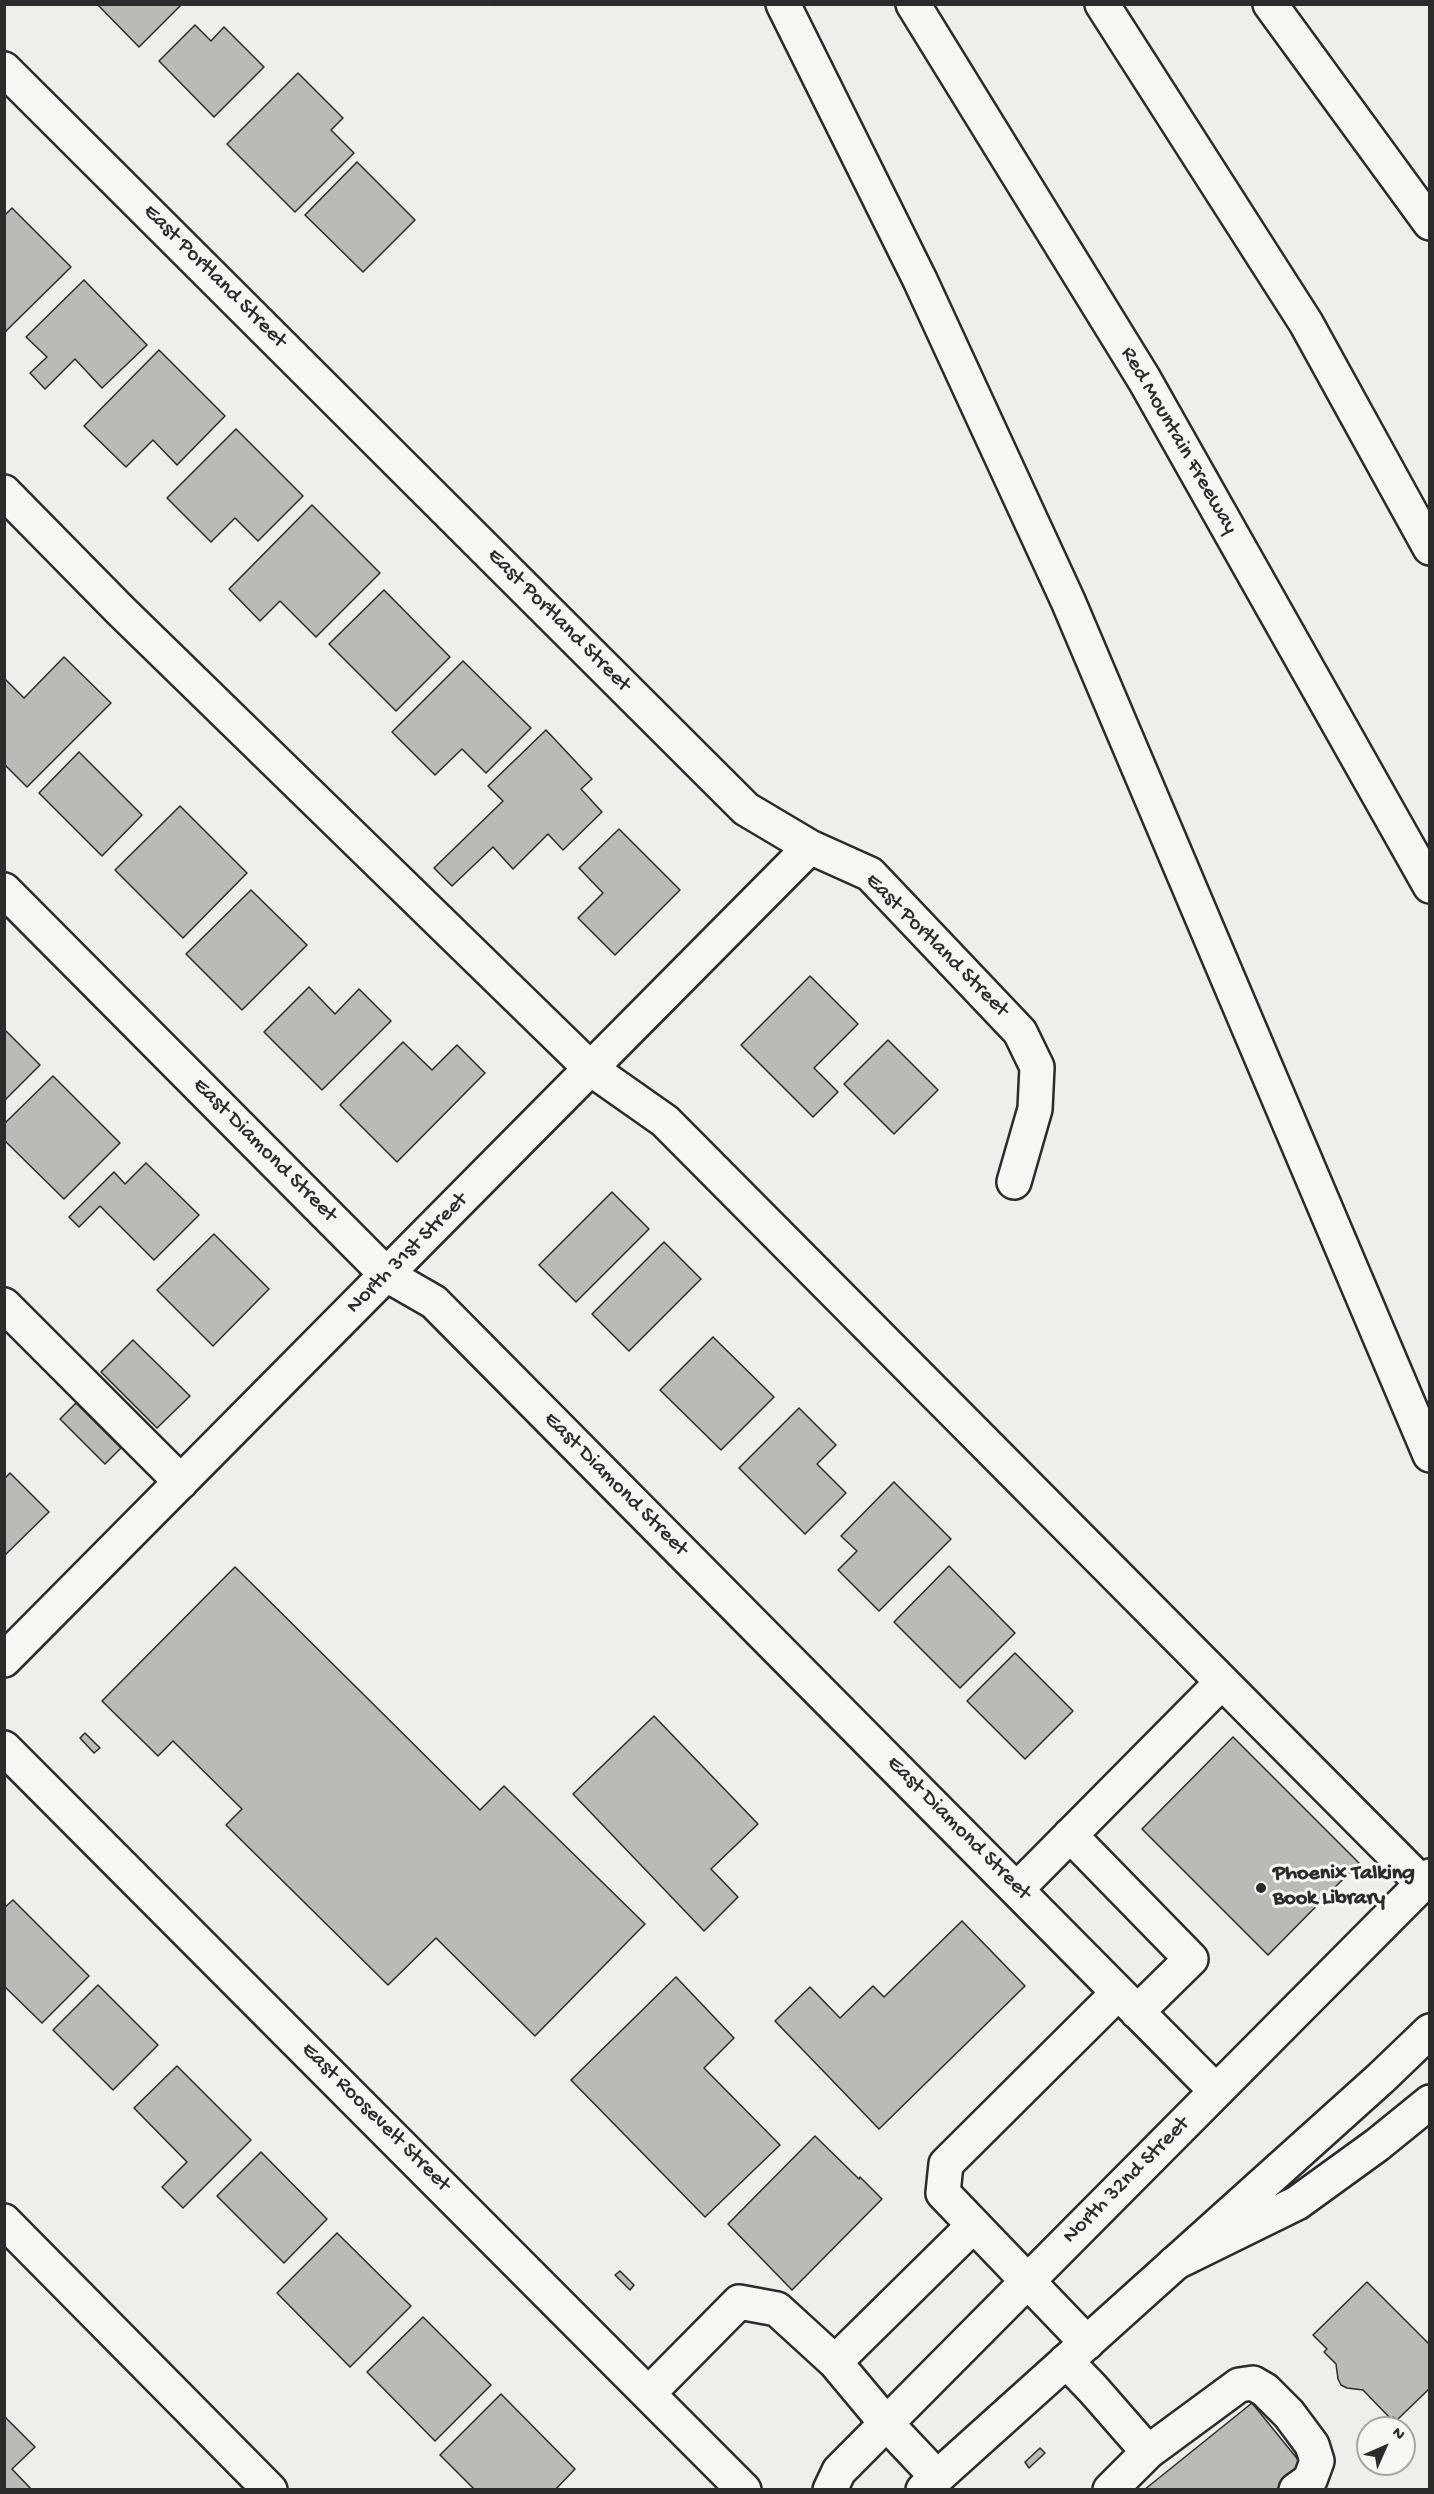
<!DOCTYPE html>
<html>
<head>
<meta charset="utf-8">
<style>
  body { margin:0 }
  #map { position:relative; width:1434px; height:2494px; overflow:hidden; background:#eeeeea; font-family:"Gochi Hand",sans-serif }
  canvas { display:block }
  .frame { position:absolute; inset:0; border:6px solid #2b2b2b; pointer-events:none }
  .north { position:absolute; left:1356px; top:2416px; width:60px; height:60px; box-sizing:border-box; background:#f6f6f2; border:2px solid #a5a5a2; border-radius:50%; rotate:45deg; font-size:16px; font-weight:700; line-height:24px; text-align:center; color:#2b2b2b }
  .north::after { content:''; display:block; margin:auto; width:21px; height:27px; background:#2b2b2b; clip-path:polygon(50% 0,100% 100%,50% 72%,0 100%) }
</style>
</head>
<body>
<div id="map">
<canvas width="1434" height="2494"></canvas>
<div class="frame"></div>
<div class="north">N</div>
</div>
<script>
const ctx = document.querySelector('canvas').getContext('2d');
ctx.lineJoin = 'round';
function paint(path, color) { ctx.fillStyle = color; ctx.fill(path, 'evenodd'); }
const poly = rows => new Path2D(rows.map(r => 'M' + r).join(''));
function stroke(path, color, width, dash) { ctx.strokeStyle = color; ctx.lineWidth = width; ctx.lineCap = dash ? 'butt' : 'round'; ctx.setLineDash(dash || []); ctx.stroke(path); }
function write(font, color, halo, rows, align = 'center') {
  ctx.font = font + ' "Gochi Hand",sans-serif'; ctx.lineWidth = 6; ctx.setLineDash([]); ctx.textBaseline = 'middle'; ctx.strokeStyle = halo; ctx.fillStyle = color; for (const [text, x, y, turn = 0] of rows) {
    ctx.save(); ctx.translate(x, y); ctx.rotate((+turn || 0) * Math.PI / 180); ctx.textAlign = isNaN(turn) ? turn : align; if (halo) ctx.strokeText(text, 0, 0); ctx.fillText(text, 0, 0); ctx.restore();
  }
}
const building = poly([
  [97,4,182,4,139,47,97,4],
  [195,25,211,41,224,27,264,67,214,117,159,61,195,25],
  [298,73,343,118,331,130,354,153,295,212,227,144,298,73],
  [357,162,415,220,363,272,305,215,357,162],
  [12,208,71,267,4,333,4,216,12,208],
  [84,280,147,345,102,388,75,359,45,389,30,373,47,357,26,337,84,280],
  [159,350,225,416,177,465,153,440,126,467,84,426,159,350],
  [236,429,303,496,258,541,235,518,211,542,167,498,236,429],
  [312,505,380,573,316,637,280,601,260,621,229,589,312,505],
  [384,590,450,657,396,711,329,644,384,590],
  [64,657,111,703,27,787,4,764,4,678,24,698,64,657],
  [463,661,531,728,486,773,462,749,435,775,392,732,463,661],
  [546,730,592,779,581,789,602,812,563,850,548,834,513,869,493,847,452,886,434,868,503,801,488,786,546,730],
  [79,752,142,815,102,856,39,793,79,752],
  [180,806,247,873,183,938,115,870,180,806],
  [619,829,680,890,615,955,578,918,603,893,579,868,619,829],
  [251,890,307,945,242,1010,186,954,251,890],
  [810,976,858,1024,814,1068,838,1092,813,1117,741,1045,810,976],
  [309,987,335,1014,359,989,391,1021,322,1090,264,1032,309,987],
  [4,1029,40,1065,4,1101,4,1029],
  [888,1040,938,1090,894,1134,844,1084,888,1040],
  [403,1042,432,1070,457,1045,485,1073,397,1162,340,1105,403,1042],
  [53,1076,120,1143,64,1199,4,1140,4,1124,53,1076],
  [146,1163,199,1215,154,1260,100,1206,79,1227,69,1217,114,1172,125,1184,146,1163],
  [612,1192,649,1229,576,1302,539,1265,612,1192],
  [214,1234,269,1289,213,1346,157,1290,214,1234],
  [664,1242,701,1279,629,1351,592,1314,664,1242],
  [713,1337,774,1397,721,1450,660,1390,713,1337],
  [133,1340,190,1396,157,1428,101,1372,133,1340],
  [76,1403,121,1448,105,1464,60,1419,76,1403],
  [799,1408,836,1445,817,1464,846,1493,805,1534,739,1468,799,1408],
  [10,1473,49,1512,4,1556,4,1479,10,1473],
  [894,1482,951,1539,879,1611,838,1570,857,1551,841,1536,894,1482],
  [949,1566,1015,1633,960,1688,894,1622,949,1566],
  [235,1567,480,1810,504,1786,645,1924,535,2036,436,1938,388,1985,226,1825,242,1809,173,1741,158,1756,102,1701,235,1567],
  [1015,1653,1073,1711,1025,1759,967,1701,1015,1653],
  [654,1716,758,1824,711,1869,738,1897,704,1931,573,1794,654,1716],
  [85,1733,100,1748,94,1753,80,1738,85,1733],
  [1233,1737,1359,1863,1268,1955,1142,1829,1233,1737],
  [13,1900,89,1976,42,2023,4,1986,4,1908,13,1900],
  [962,1921,1025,1986,879,2129,775,2021,810,1987,840,2018,873,1986,884,1997,962,1921],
  [676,1977,734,2038,704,2068,780,2145,705,2217,571,2080,676,1977],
  [98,1985,158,2045,113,2090,53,2030,98,1985],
  [177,2066,251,2140,183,2208,162,2187,187,2162,134,2108,177,2066],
  [815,2136,859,2179,860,2177,882,2199,792,2290,728,2224,815,2136],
  [261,2152,327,2219,284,2263,217,2196,261,2152],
  [337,2233,411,2306,350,2367,277,2293,337,2233],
  [620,2271,634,2285,630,2290,615,2275,620,2271],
  [1367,2282,1430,2345,1430,2388,1397,2420,1393,2417,1391,2419,1363,2390,1347,2388,1341,2385,1338,2379,1336,2364,1324,2352,1327,2349,1313,2335,1367,2282],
  [423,2317,491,2385,435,2441,367,2372,423,2317],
  [501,2394,575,2469,555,2490,475,2490,440,2455,501,2394],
  [1252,2403,1304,2467,1276,2490,1144,2490,1252,2403],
  [4,2416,35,2447,12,2469,32,2490,4,2490,4,2416],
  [1040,2448,1045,2453,1029,2468,1025,2462,1040,2448]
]);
const path = poly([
  [497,4,499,9]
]);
const minor = poly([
  [4,69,746,809,810,847,870,874,1020,1032,1037,1067,1035,1109,1014,1182],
  [4,492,120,610,591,1069,665,1121,1423,1884],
  [4,890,387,1275,434,1302,1216,2091],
  [4,1305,181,1482],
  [4,1660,810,847],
  [4,1748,744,2490],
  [1070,1835,1191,1959,1137,2012],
  [1017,1889,1222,1682],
  [4,2221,270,2490],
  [1087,2343,943,2193,946,2164,1118,1993],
  [1066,2361,1093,2389,1148,2452,1239,2385,1253,2383,1265,2390,1289,2414,1312,2445,1317,2461,1310,2480,1296,2490],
  [835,2362,974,2225],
  [649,2393,739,2302,777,2309,835,2362,886,2423,937,2477],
  [1110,2490,1148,2452]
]);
const major = poly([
  [830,2490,839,2471,1430,1876],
  [923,2490,1381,2078,1430,2031]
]);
const highway = poly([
  [783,4,920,280,1068,601,1430,1455],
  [913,4,1144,379,1430,886],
  [1102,4,1306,323,1430,548],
  [1270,4,1430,223],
  [1175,2263,1297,2203,1377,2145,1430,2102]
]);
const markers = [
  [1261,1888,6,"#2b2b2b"]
];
const streetNames = [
  ["East Portland Street",214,277,45],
  ["Red Mountain Freeway",1178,441,60],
  ["East Portland Street",558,621,45],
  ["East Portland Street",936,946,45],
  ["East Diamond Street",264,1151,45],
  ["North 31st Street",408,1254,-45],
  ["East Diamond Street",615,1485,45],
  ["East Diamond Street",958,1829,45],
  ["East Roosevelt Street",375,2118,45],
  ["North 32nd Street",1127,2181,-45]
];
const poiNames = [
  ["Phoenix Talking",1273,1875],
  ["Book Library",1273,1900]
];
paint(building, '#babab7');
stroke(building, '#2b2b2b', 1.5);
stroke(minor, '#2b2b2b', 38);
stroke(major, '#2b2b2b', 38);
stroke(highway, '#2b2b2b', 38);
stroke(path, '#2b2b2b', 4, [1.5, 4.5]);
stroke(minor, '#f6f6f2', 33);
stroke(major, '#f6f6f2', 33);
stroke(highway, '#f6f6f2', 33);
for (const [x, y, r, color] of markers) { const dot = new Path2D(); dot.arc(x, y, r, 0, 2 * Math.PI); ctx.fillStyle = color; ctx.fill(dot); stroke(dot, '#f6f6f2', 2); }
write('22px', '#2b2b2b', '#f6f6f2', streetNames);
write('bold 22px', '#2b2b2b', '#f6f6f2', poiNames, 'left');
</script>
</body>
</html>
